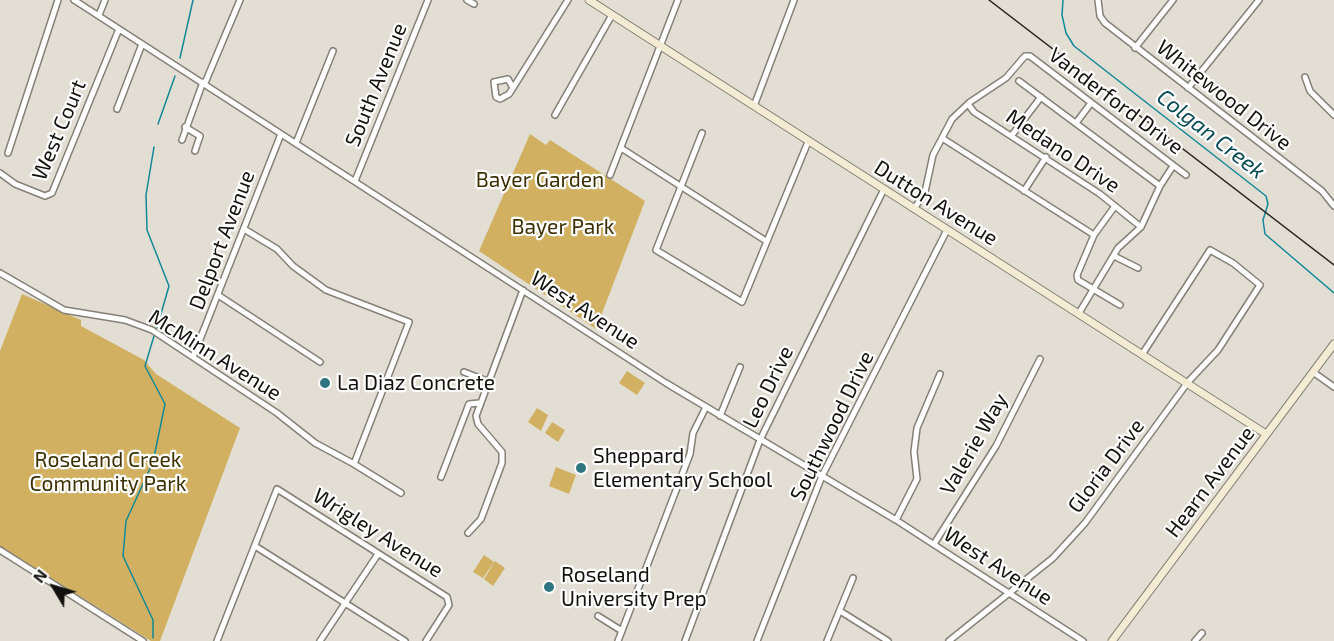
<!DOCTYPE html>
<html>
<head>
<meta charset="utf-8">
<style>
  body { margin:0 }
  #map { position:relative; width:1334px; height:641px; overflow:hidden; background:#e3ded3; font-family:"Exo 2",sans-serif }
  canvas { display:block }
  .north { position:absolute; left:24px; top:557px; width:60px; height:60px; -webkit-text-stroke:4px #fff; paint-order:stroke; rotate:308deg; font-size:16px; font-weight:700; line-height:24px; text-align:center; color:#13110d }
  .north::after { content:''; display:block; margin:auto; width:21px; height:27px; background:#13110d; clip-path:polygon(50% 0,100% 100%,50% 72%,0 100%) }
</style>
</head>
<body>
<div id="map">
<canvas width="1334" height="641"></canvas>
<div class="north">N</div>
</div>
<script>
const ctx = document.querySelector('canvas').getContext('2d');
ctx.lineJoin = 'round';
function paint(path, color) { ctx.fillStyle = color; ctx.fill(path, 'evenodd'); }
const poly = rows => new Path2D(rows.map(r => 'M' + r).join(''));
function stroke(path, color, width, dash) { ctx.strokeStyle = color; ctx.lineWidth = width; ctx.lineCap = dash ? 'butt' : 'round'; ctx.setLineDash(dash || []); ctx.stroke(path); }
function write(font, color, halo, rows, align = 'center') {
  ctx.font = font + ' "Exo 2",sans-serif'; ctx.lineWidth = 4.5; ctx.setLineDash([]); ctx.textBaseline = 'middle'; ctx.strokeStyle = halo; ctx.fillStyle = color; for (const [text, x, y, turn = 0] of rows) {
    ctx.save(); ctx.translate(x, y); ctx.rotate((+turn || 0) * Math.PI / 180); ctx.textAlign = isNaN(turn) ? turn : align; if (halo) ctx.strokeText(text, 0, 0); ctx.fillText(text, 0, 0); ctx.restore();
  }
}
const green = poly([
  [530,134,546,145,550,140,645,201,596,329,479,251],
  [22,294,81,320,81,326,144,360,156,374,240,428,160,641,151,641,0,546,0,351],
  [627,371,645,383,637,395,619,383],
  [537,408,548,415,541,431,528,422],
  [552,422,565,430,558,442,545,433],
  [556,467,576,475,569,494,549,486],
  [484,555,494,562,483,578,473,572],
  [495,561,505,568,493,586,484,579]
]);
const stream = poly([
  [1063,0,1062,15,1066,33,1074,46,1266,196,1268,204,1263,220,1265,234,1334,293],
  [180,58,193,0],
  [158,124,175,76],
  [154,147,146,195,147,230,169,286,156,331],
  [153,638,153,620,123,556,126,521,153,462,165,404,145,366,154,336]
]);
const minor = poly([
  [74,0,666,383,896,520,1083,641],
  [467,0,474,4],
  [1098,0,1100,16,1105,23,1322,191,1334,206],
  [99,15,105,0],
  [1135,48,1173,0],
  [1305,77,1310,91,1334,115],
  [1019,81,1160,186],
  [205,83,240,0],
  [513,88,508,79,494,82,496,97,500,99,509,94,513,88,568,0],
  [1188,88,1259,0],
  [968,104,974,112,1100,194,1141,227],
  [754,106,794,0],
  [117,109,142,44],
  [555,115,612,15],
  [1076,123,1091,103],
  [185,127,200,136,195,151],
  [702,133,656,250,742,302,808,142],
  [1012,135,1041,97],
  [942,138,1094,235],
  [182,140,203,82],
  [296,143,333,51],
  [621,148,766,241],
  [8,153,58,0],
  [0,173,15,184,45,196,52,193,119,29],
  [610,175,678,0],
  [355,181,428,0],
  [1024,191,1046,157],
  [1115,206,1094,235,1077,275,1078,280,1120,305],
  [914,209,925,192,933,155,952,119,970,102,1006,78,1025,56,1030,56,1186,175],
  [244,229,277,249,293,266,326,290,409,322,354,464],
  [1114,256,1138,268],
  [0,273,64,310,125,320,152,330,277,413,315,443,354,464,401,493],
  [218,295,320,362],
  [1079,313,1118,248,1141,227,1160,186,1173,166],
  [193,357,281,134],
  [464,372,487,381],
  [1313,372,1334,387],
  [720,416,740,367],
  [441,477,469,404,479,403],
  [896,520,917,479,914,452,917,428,940,374],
  [468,533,481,519,502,463,502,452,478,424,476,416,523,290],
  [934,544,996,446,1040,359],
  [255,546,405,641],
  [0,550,143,641],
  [840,611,888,641],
  [598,616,622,631],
  [217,641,277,489,447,597,449,605,426,641],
  [320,641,378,554],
  [618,641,690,454,693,433,706,407],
  [685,641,760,440,884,189],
  [757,641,822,476,947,230],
  [827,641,853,578],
  [949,641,1053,558,1085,523,1188,382,1218,350,1260,285,1233,263,1210,250,1143,353],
  [1195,641,1202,633]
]);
const secondary = poly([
  [589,0,1266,434],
  [1112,641,1334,344]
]);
const rail = poly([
  [989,0,1334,265]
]);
const markers = [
  [325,383,6,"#2e7581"],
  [581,468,6,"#2e7581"],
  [549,587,6,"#2e7581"]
];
const streetNames = [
  ["South Avenue",376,85,-68],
  ["Whitewood Drive",1224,95,38],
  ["Vanderford Drive",1116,101,37],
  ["West Court",59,130,-67],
  ["Medano Drive",1063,151,34],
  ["Dutton Avenue",936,203,32],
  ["Delport Avenue",222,240,-69],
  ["West Avenue",585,310,33],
  ["McMinn Avenue",215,355,32],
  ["Leo Drive",768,387,-64],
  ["Southwood Drive",832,426,-64],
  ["Valerie Way",974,444,-60],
  ["Gloria Drive",1106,466,-53],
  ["Hearn Avenue",1210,482,-53],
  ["Wrigley Avenue",378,533,32],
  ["West Avenue",998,566,33]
];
const parkNames = [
  ["Bayer Garden",540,180],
  ["Bayer Park",563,227],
  ["Roseland Creek",108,460],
  ["Community Park",108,484]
];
const poiNames = [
  ["La Diaz Concrete",337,383],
  ["Sheppard",593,456],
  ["Elementary School",593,480],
  ["Roseland",561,575],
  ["University Prep",561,599]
];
const waterNames = [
  ["Colgan Creek",1211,134,38]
];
paint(green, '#d1b161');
stroke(stream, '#128998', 1.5);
stroke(minor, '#848076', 8);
stroke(secondary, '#848076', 9);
stroke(minor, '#fff', 5);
stroke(secondary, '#f4ebd4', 7);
stroke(rail, '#282621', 1.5);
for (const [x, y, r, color] of markers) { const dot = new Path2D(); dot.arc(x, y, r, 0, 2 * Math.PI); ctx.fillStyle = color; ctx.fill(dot); stroke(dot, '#fff', 2); }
write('21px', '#13110d', '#fff', streetNames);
write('21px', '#3e2f02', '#fff', parkNames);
write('21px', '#13110d', '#fff', poiNames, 'left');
write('italic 22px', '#064952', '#fff', waterNames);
</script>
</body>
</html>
